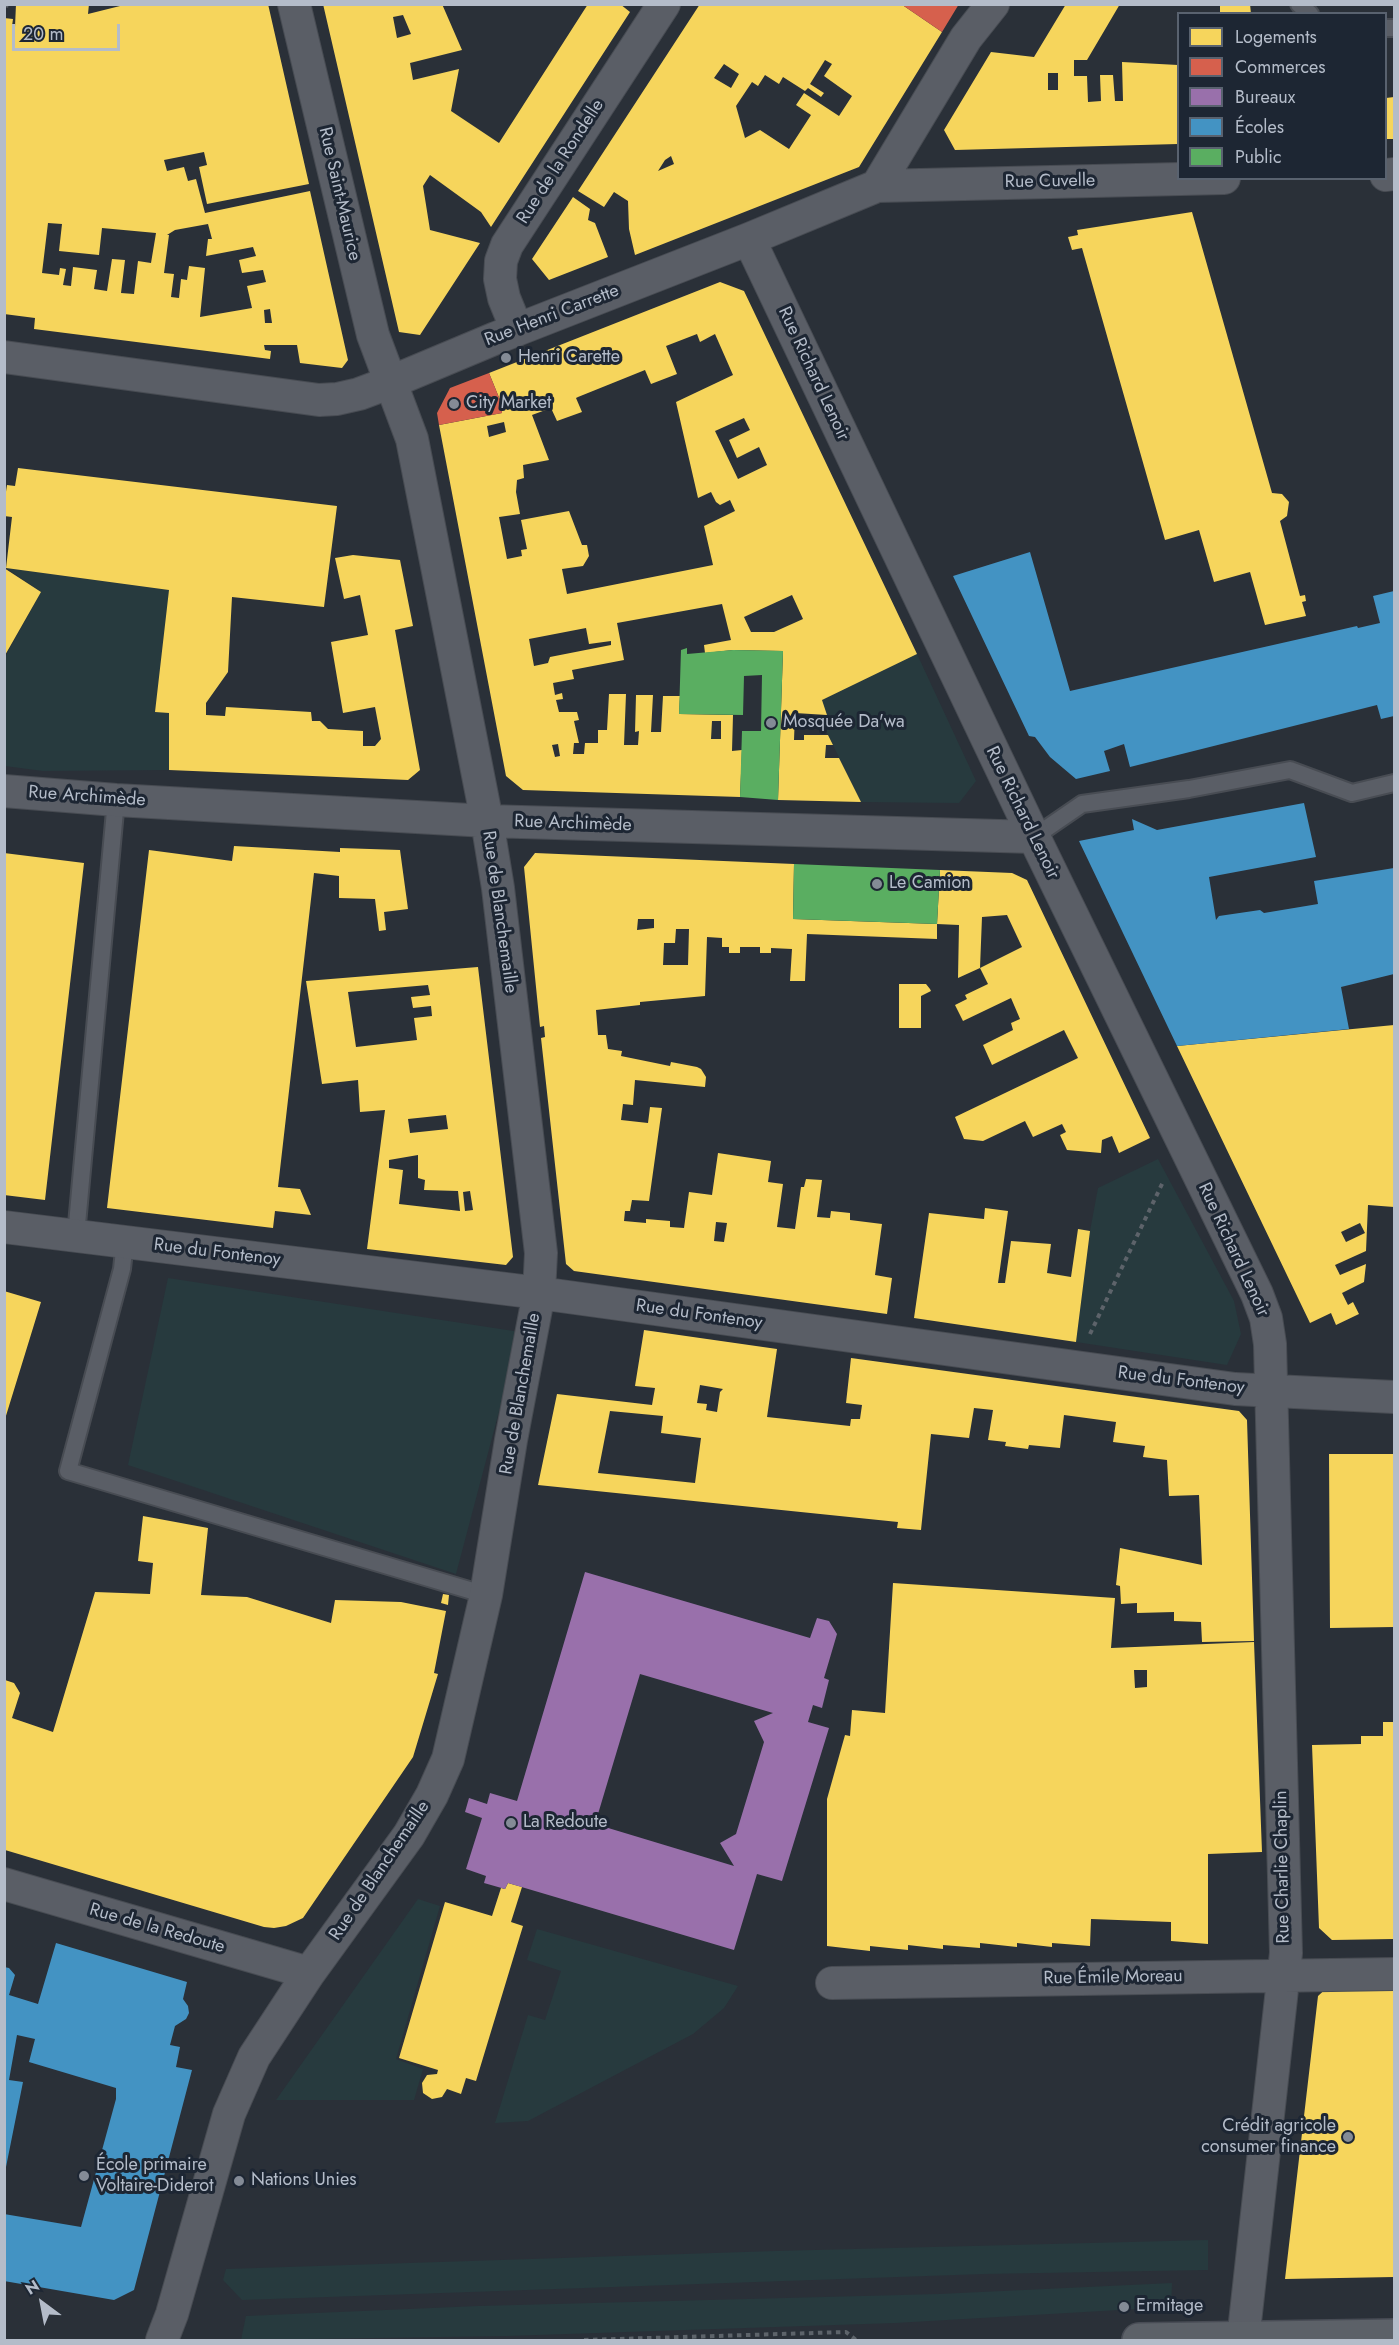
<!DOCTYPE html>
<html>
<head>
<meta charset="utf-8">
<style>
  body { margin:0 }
  #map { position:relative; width:1399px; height:2345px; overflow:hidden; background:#2a3038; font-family:Jost,sans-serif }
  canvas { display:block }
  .frame { position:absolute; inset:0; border:6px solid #b4bcc9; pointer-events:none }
  .legend { position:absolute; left:1177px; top:12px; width:210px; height:168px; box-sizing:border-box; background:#1d2633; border:2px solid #59626f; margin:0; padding:8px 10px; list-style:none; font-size:18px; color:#b4bcc9 }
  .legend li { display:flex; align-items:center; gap:12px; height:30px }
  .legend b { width:30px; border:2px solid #59626f }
  .north { position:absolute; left:12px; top:2273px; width:60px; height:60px; -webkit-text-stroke:4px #1d2633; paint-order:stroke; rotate:328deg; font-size:16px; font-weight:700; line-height:24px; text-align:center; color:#b4bcc9 }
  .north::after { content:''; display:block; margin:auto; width:21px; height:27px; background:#b4bcc9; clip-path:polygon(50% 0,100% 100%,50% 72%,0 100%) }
  .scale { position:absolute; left:12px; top:24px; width:108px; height:27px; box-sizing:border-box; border:3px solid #b4bcc9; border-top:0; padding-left:8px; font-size:18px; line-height:21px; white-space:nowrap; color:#b4bcc9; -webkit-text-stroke:4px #1d2633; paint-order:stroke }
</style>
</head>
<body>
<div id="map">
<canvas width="1399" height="2345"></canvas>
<div class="frame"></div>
<ul class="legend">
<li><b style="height:16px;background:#f6d55c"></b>Logements</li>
<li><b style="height:16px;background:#d6604d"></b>Commerces</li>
<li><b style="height:16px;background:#9970ab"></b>Bureaux</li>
<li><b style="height:16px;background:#4393c3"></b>Écoles</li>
<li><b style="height:16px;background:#5aae61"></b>Public</li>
</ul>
<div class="north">N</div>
<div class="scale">20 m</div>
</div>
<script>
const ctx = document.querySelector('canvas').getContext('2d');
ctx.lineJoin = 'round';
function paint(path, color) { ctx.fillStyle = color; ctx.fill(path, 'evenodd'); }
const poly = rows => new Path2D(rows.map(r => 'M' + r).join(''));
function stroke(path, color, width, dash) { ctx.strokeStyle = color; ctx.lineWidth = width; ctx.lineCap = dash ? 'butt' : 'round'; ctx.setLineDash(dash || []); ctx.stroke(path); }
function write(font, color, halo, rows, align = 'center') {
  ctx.font = font + ' Jost,sans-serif'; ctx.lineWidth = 6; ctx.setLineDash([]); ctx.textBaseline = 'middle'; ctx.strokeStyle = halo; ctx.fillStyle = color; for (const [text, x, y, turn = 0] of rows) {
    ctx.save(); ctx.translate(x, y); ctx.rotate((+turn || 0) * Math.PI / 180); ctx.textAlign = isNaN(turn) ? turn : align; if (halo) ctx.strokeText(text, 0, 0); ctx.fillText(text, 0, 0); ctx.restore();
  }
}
const green = poly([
  [6,568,169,590,155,711,169,713,169,770,43,771,5,766,5,657,41,592],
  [917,654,976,781,959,803,861,802,826,731,827,715,822,700],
  [1158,1159,1234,1301,1241,1334,1227,1365,1076,1342,1090,1231,1098,1188],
  [168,1278,520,1332,456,1574,128,1465],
  [418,1899,440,1906,396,2059,423,2069,414,2100,276,2100],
  [537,1929,738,1986,724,2008,693,2034,528,2121,495,2123,528,2015,545,2020,561,1971,527,1960],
  [1208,2240,1208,2270,984,2274,242,2300,223,2280,226,2269,775,2251],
  [1172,2283,1171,2307,895,2323,507,2336,241,2340,246,2316,478,2306,939,2294]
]);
const homes = poly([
  [16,4,89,4,88,14,128,4,268,4,309,184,207,204,199,167,207,165,204,152,164,160,167,171,184,167,188,181,196,179,205,213,310,191,348,360,342,368,300,363,297,345,264,345,265,350,271,351,270,359,34,329,35,318,4,314,4,18,13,19,12,26,15,27],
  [48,223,62,224,59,251,99,255,102,228,156,233,151,263,138,261,134,294,121,293,125,260,112,259,107,291,94,289,97,270,73,267,71,286,63,285,66,269,60,268,59,275,42,273],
  [208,224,212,239,208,239,206,256,253,247,256,256,239,260,242,273,263,270,266,282,247,286,252,308,200,317,205,268,189,266,187,280,181,279,179,298,171,297,174,274,164,273,169,235,167,235,175,230],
  [270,309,272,323,265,323,264,310],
  [323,4,442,4,462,50,410,63,413,80,459,69,451,111,499,143,588,4,620,4,630,12,491,227,481,212,430,175,423,186,430,230,480,243,420,335,399,332],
  [403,15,411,34,397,38,393,17],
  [700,4,901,4,942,32,859,167,635,255,629,229,628,201,614,192,604,207,578,191],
  [825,60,832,64,824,76,852,96,839,116,804,93,796,105,811,115,789,149,760,130,745,138,736,106,752,82,758,86,765,75,779,84,783,77,805,91,808,88,821,97,824,93,810,84],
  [724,64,739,74,731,88,714,78],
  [671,156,674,164,658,171,665,160],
  [1066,4,1120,4,1087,60,1074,60,1074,76,1087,76,1088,102,1101,101,1100,75,1113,75,1115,101,1123,101,1122,62,1178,65,1178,144,955,150,944,130,991,52,1034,57],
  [1048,73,1058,73,1058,90,1048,90],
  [1220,4,1250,4,1251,14,1220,14],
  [1394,97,1394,139,1386,139,1386,98],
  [573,197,590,209,588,220,595,223,608,257,549,280,532,259],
  [1192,212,1272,493,1282,494,1289,502,1287,516,1280,521,1300,596,1305,595,1306,601,1302,602,1306,616,1265,625,1250,572,1214,582,1199,530,1165,540,1082,248,1072,250,1068,237,1078,235,1077,230],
  [720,282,744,291,917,654,822,700,827,715,795,713,794,740,804,740,804,735,828,735,833,745,826,745,825,758,839,758,861,802,778,800,783,651,733,650,705,653,704,645,731,640,722,604,617,623,624,660,572,670,574,679,553,683,555,695,562,693,563,699,556,700,559,712,577,712,579,720,574,721,579,743,574,743,573,754,584,754,585,743,598,743,598,730,607,730,609,694,626,694,624,745,638,745,639,731,635,732,636,695,653,695,651,732,661,732,663,696,680,696,679,714,733,715,732,751,742,750,740,797,523,790,506,776,439,425,502,413,500,400,489,373],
  [697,334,700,342,715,334,733,375,676,402,698,498,711,492,716,502,720,505,730,500,735,511,704,526,713,565,567,594,562,569,583,566,589,556,587,545,582,545,569,511,521,520,527,549,521,550,522,556,507,559,499,517,520,514,516,492,517,480,524,478,523,465,549,460,532,415,551,408,557,421,582,412,576,398,578,397,645,370,651,384,677,374,666,346],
  [744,418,750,430,729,440,737,458,759,447,767,465,738,479,715,431],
  [504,422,506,432,489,437,487,426],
  [792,595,803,619,774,632,751,632,744,617],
  [586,628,589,644,611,641,611,645,550,657,548,663,534,666,529,639],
  [712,721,721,721,721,739,711,739],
  [558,744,560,756,555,757,552,745],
  [18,468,337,506,324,607,232,597,228,672,206,703,206,715,225,716,226,707,311,712,312,721,320,721,328,729,363,731,363,746,375,746,381,739,375,707,343,713,331,642,368,635,360,595,344,599,335,558,353,555,400,560,413,626,395,630,420,770,408,780,169,770,169,713,155,712,169,590,6,568,12,517,4,516,4,505,7,485,15,486],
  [4,568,41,592,4,657],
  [234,846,340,852,340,848,400,850,408,909,384,912,386,930,379,931,375,899,339,898,339,876,314,873,278,1187,300,1189,311,1215,275,1211,273,1228,107,1208,149,850,232,861],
  [4,853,84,863,45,1200,4,1195],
  [535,853,794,864,793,919,937,924,937,939,807,934,805,981,790,981,792,949,771,948,771,953,760,953,760,947,740,947,740,953,729,953,729,947,722,947,722,938,707,937,705,996,640,1002,640,1005,596,1010,598,1035,606,1035,608,1049,622,1051,621,1056,670,1066,671,1062,697,1067,701,1069,706,1077,705,1087,635,1080,633,1105,623,1104,621,1120,648,1123,650,1107,662,1108,649,1201,632,1200,630,1211,625,1211,624,1221,646,1223,646,1219,670,1221,670,1227,684,1228,689,1192,712,1195,718,1153,771,1161,768,1182,783,1184,777,1227,795,1229,801,1187,804,1187,806,1179,822,1180,817,1217,830,1218,831,1211,850,1213,850,1220,882,1224,875,1275,892,1278,887,1314,574,1271,566,1264,541,1038,545,1037,544,1026,540,1027,524,867],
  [638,919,654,919,654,928,637,930],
  [676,929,689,929,688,965,663,965,664,943,675,943],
  [716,1222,727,1223,724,1242,714,1241],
  [940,870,1012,873,1027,880,1150,1138,1119,1153,1112,1136,1102,1140,1101,1153,1067,1150,1060,1135,1066,1132,1062,1124,1033,1137,1025,1121,983,1141,964,1139,955,1117,1078,1058,1064,1030,992,1065,983,1045,1013,1030,1011,1023,1020,1019,1011,998,963,1021,955,1005,967,999,965,995,988,984,980,968,1022,947,1007,915,982,917,980,968,958,978,959,925,937,924],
  [478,967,513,1257,506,1265,367,1249,385,1110,360,1112,358,1080,322,1084,306,981],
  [428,985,430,995,411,997,413,1008,431,1006,432,1016,414,1018,417,1040,356,1047,348,992],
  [446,1115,448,1129,410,1133,408,1119],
  [418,1155,418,1178,425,1180,424,1190,458,1191,460,1211,399,1204,403,1170,389,1168,389,1160],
  [470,1191,473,1210,465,1211,463,1192],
  [899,984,926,984,930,989,931,991,921,996,921,1028,899,1028],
  [1394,1025,1394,1207,1368,1205,1366,1251,1335,1265,1340,1275,1366,1264,1364,1282,1342,1293,1348,1305,1353,1302,1359,1314,1336,1325,1331,1313,1310,1323,1177,1046],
  [1360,1223,1365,1233,1346,1242,1341,1232],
  [985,1208,1008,1211,998,1283,1005,1283,1011,1241,1051,1244,1047,1273,1071,1277,1078,1229,1090,1231,1076,1342,914,1318,929,1213,984,1219],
  [4,1291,41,1302,5,1419,4,1419],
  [644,1330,777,1349,767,1417,850,1426,851,1419,860,1419,862,1405,846,1403,851,1358,1239,1411,1247,1420,1254,1641,1202,1642,1201,1622,1174,1621,1174,1612,1137,1613,1137,1603,1121,1604,1120,1586,1116,1585,1120,1548,1202,1565,1199,1495,1169,1496,1167,1460,1143,1457,1145,1446,1113,1442,1116,1422,1064,1415,1060,1448,1029,1445,1028,1449,1005,1446,1006,1442,988,1440,993,1410,974,1408,969,1438,931,1434,921,1530,897,1528,898,1522,538,1485,557,1394,652,1405,655,1388,635,1386],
  [700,1385,723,1389,720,1392,717,1412,706,1410,707,1404,697,1403],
  [610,1411,663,1416,661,1433,701,1438,695,1483,598,1473],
  [1329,1454,1394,1454,1394,1627,1330,1628],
  [143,1516,208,1528,201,1595,247,1597,331,1623,335,1600,401,1602,446,1611,434,1673,438,1674,413,1757,303,1918,286,1926,274,1928,264,1927,5,1850,5,1680,14,1683,20,1693,12,1718,53,1732,95,1592,150,1594,153,1563,138,1561],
  [893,1583,1115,1598,1111,1648,1254,1642,1262,1852,1208,1854,1208,1944,1171,1941,1171,1922,1091,1919,1090,1946,1052,1943,1052,1947,1017,1943,1017,1947,980,1943,980,1948,943,1945,943,1949,908,1945,908,1950,870,1946,870,1951,827,1946,827,1799,845,1735,850,1736,852,1710,885,1713],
  [1134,1670,1147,1670,1147,1687,1135,1688],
  [443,1594,449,1595,448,1605,441,1603],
  [1383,1722,1394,1722,1394,1939,1332,1940,1319,1928,1312,1745,1361,1744,1361,1736,1383,1736],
  [508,1883,522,1887,511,1922,523,1926,476,2081,466,2078,461,2094,447,2089,442,2097,432,2099,423,2093,422,2083,427,2075,437,2074,438,2070,399,2058,445,1902,492,1916,501,1888,505,1889],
  [1394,1983,1394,2277,1285,2279,1318,1996,1331,1984]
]);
const shops = poly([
  [901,4,959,4,942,32],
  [489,373,500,400,502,413,439,425,437,413,450,388]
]);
const offices = poly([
  [585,1572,810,1638,817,1618,829,1621,837,1634,824,1678,829,1680,822,1708,813,1705,808,1722,829,1728,782,1881,757,1874,734,1950,508,1883,505,1889,484,1883,486,1876,466,1869,482,1818,465,1812,469,1798,487,1804,490,1793,517,1801],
  [640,1674,773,1713,754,1721,764,1742,736,1834,720,1843,734,1866,595,1824]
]);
const schools = poly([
  [1030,552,1070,691,1357,626,1358,628,1380,623,1373,596,1394,591,1394,716,1381,719,1377,705,1130,767,1124,744,1104,751,1110,771,1076,779,1050,757,1035,737,1029,736,953,576],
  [1304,803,1316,857,1209,877,1216,920,1219,916,1260,910,1264,913,1318,904,1314,881,1394,868,1394,974,1341,987,1349,1029,1177,1046,1079,841,1134,830,1132,819,1157,830],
  [56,1943,187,1982,183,1999,188,2006,189,2013,186,2019,175,2026,170,2045,180,2047,176,2067,192,2070,134,2290,114,2300,4,2281,4,2214,81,2227,116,2099,116,2088,29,2062,35,2039,17,2035,9,2080,23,2082,4,2177,4,1967,9,1968,15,1975,9,1995,38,2004]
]);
const public = poly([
  [687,648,687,654,733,650,783,651,778,800,740,797,742,731,761,731,762,675,744,676,743,715,679,714,681,650],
  [794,864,940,870,937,924,793,919]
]);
const path = poly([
  [4,5,10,6],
  [1090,1334,1163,1182],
  [584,2340,846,2332,856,2340]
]);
const lane = poly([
  [1299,4,1310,14],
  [1386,28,1394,28],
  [1034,837,1082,804,1189,789,1290,770,1352,793,1394,783],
  [76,1235,116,800],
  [125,1241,122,1269,68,1471,486,1595]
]);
const street = poly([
  [1386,175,1394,174],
  [877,186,1224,178],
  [749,239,1034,837,1257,1294,1266,1318,1270,1344,1286,1953,1243,2340],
  [517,330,504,298,500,279,501,261,507,245,664,4],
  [4,357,319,400,337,399,359,394,391,382,496,338,749,239,877,186,966,38,993,4],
  [4,791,116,800,487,821,1034,837],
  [4,1227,539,1293,1235,1389,1394,1397],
  [4,1884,309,1973],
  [832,1983,1394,1974],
  [162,2340,172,2314,229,2114,254,2057,309,1973,409,1835,432,1795,448,1759,486,1595,511,1440,539,1293,541,1253,498,888,487,821,412,439,373,335,294,4]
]);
const primary = poly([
  [1139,2340,1394,2336]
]);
const markers = [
  [506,358,6,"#848b96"],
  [454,404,6,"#848b96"],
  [771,723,6,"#848b96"],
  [877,884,6,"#848b96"],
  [511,1823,6,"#848b96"],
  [1348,2137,6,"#848b96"],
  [84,2176,6,"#848b96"],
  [239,2181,6,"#848b96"],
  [1124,2307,6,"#848b96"]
];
const streetNames = [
  ["Rue de la Rondelle",561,162,-57],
  ["Rue Cuvelle",1050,182,-1],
  ["Rue Saint-Maurice",339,194,77],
  ["Rue Henri Carrette",552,316,-21],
  ["Rue Richard Lenoir",813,374,65],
  ["Rue Archimède",87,797,4],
  ["Rue Richard Lenoir",1022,813,64],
  ["Rue Archimède",573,824,2],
  ["Rue de Blanchemaille",499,912,82],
  ["Rue Richard Lenoir",1233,1250,65],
  ["Rue du Fontenoy",217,1253,7],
  ["Rue du Fontenoy",699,1315,8],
  ["Rue du Fontenoy",1181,1381,7],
  ["Rue de Blanchemaille",521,1394,-80],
  ["Rue Charlie Chaplin",1283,1867,-91],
  ["Rue de Blanchemaille",380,1871,-56],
  ["Rue de la Redoute",157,1929,16],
  ["Rue Émile Moreau",1113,1978,-1]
];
const poiNames = [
  ["Henri Carette",518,358],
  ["City Market",466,404],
  ["Mosquée Da'wa",783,723],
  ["Le Camion",889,884],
  ["La Redoute",523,1823],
  ["Crédit agricole",1336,2127,"right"],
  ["consumer finance",1336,2148,"right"],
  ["École primaire",96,2166],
  ["Voltaire-Diderot",96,2187],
  ["Nations Unies",251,2181],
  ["Ermitage",1136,2307]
];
paint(green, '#273a3e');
paint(homes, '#f6d55c');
paint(shops, '#d6604d');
paint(offices, '#9970ab');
paint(schools, '#4393c3');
paint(public, '#5aae61');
stroke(lane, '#484c53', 20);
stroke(street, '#484c53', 34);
stroke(primary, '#484c55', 36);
stroke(path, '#5d636a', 4, [4.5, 4.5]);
stroke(lane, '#5a5e66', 16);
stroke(street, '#5a5e66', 32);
stroke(primary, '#5c6168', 33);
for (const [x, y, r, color] of markers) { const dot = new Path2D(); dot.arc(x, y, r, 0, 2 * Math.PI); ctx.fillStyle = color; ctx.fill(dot); stroke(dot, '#1d2633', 2); }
write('18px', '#b4bcc9', '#1d2633', streetNames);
write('18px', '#b4bcc9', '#1d2633', poiNames, 'left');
</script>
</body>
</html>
